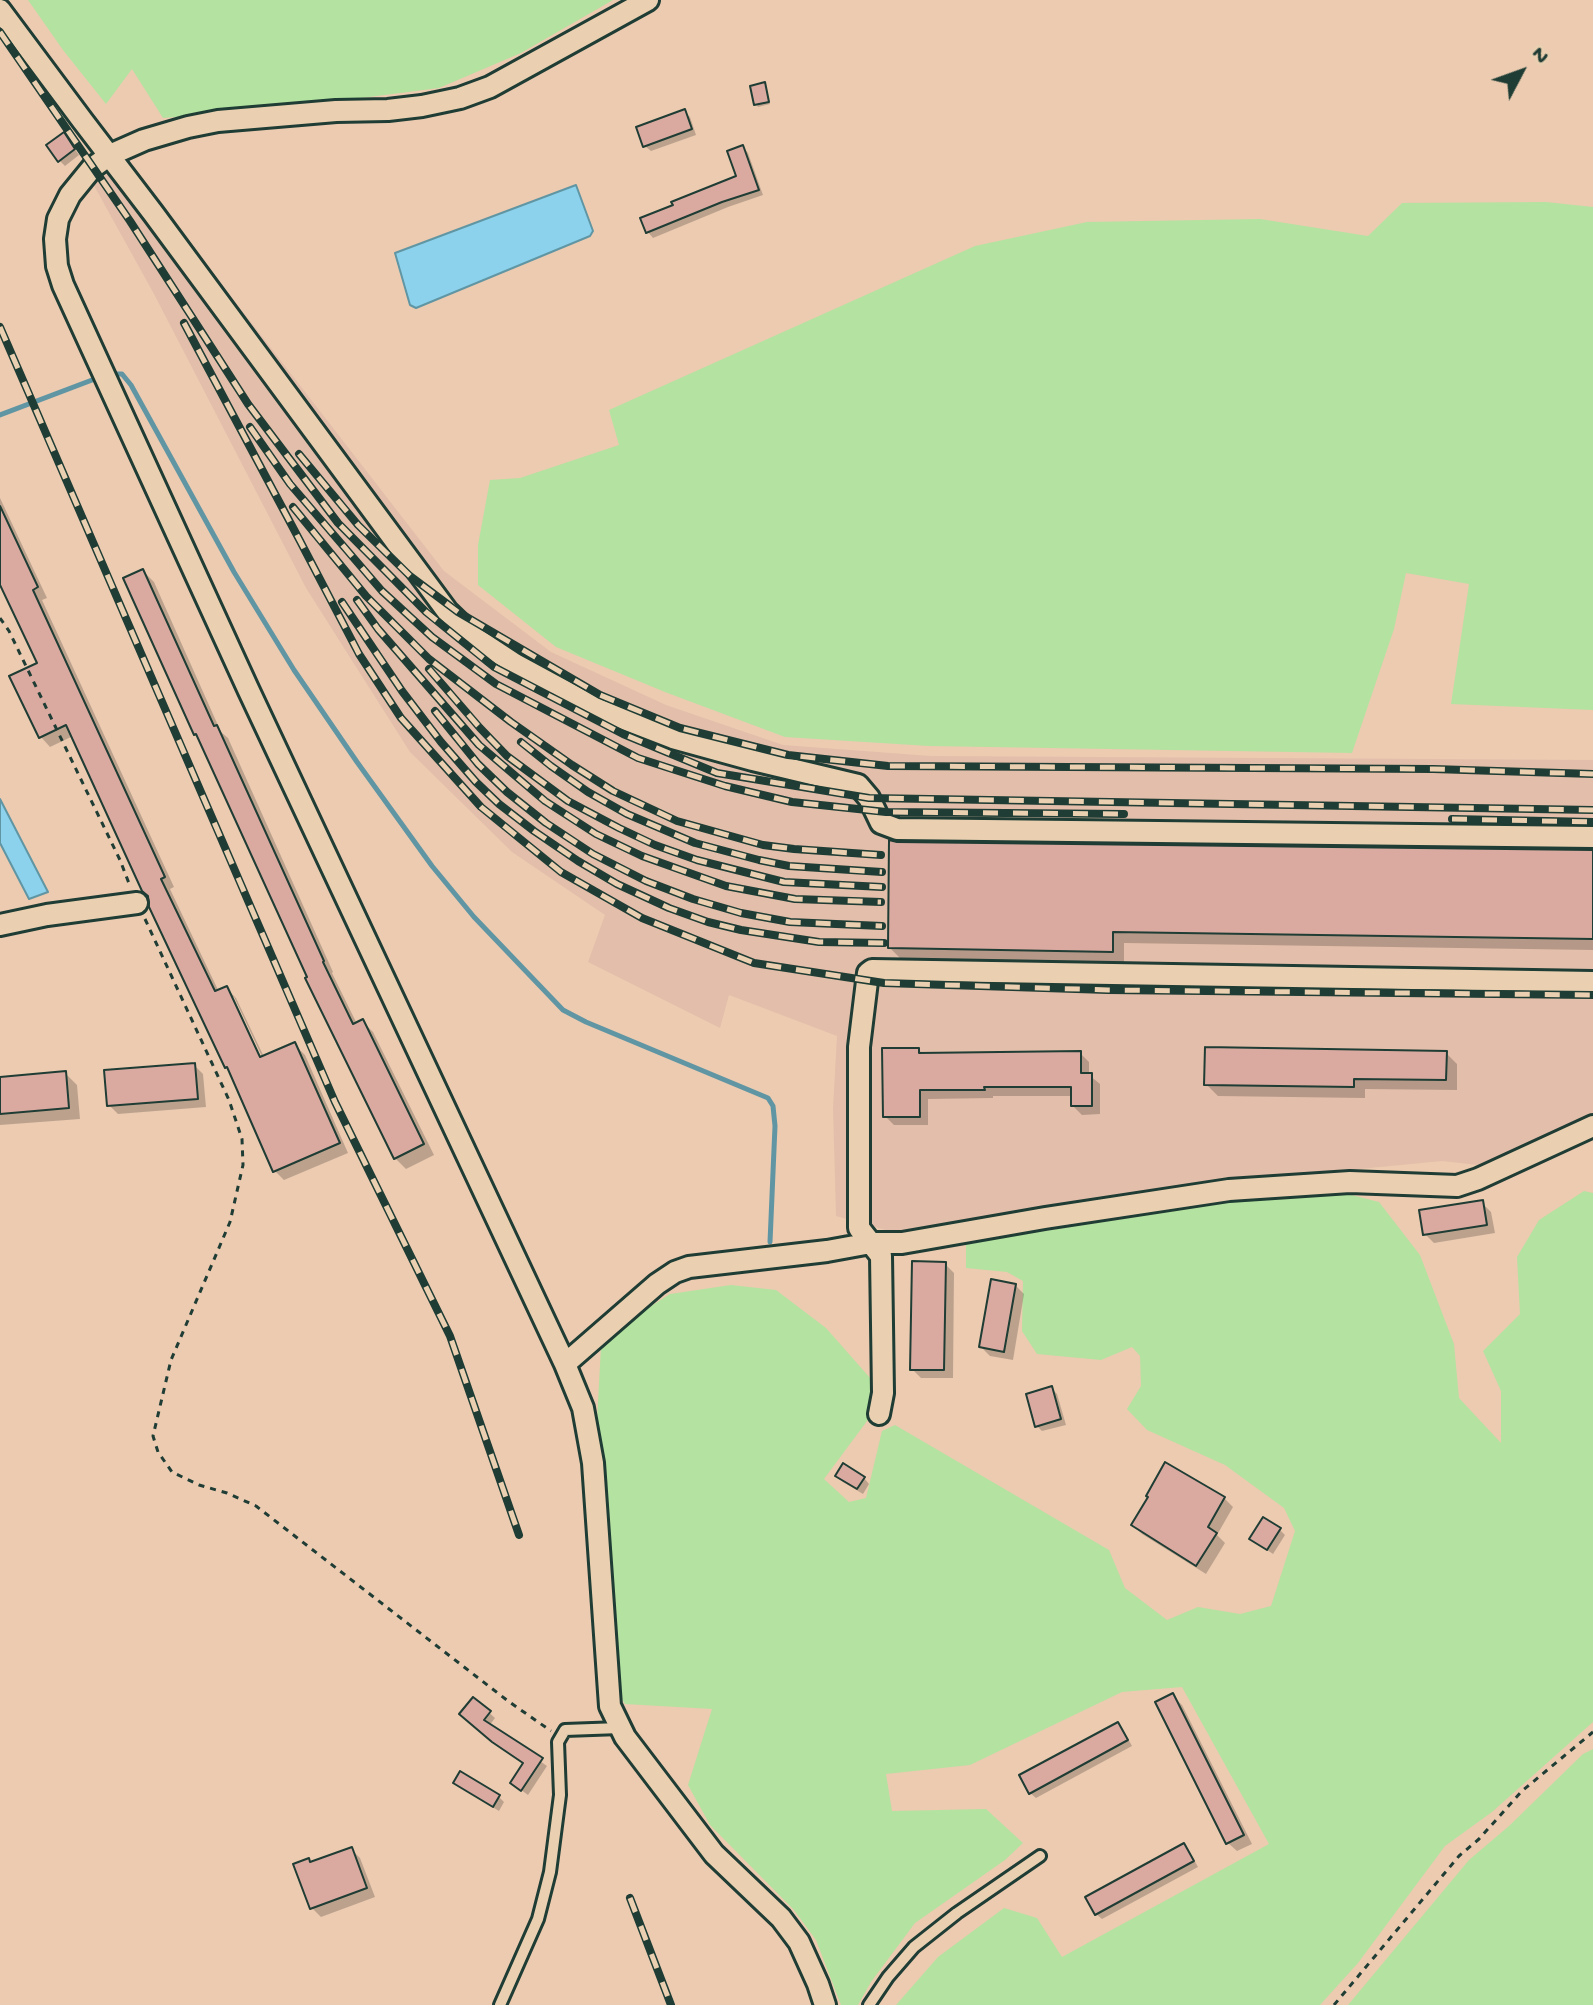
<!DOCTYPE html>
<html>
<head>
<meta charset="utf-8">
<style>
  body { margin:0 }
  #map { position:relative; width:1593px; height:2005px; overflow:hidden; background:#eccbb1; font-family:"Gochi Hand",sans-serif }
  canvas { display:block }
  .north { position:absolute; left:1481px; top:32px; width:80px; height:80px; -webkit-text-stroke:6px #ead0b1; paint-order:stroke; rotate:49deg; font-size:22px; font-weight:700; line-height:32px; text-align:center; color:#1f3d34 }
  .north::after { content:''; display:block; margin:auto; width:28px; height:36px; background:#1f3d34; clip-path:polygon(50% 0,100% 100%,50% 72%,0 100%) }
</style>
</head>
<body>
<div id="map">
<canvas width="1593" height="2005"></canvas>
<div class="north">N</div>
</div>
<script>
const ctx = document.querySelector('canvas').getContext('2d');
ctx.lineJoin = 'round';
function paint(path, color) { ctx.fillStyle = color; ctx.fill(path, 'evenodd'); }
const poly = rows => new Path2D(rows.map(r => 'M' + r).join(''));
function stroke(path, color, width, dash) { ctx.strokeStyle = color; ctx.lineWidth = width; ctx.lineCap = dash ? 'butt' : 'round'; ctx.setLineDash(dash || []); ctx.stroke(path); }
const built = poly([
  [108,174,139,178,444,571,551,652,666,705,783,745,931,756,1593,760,1593,1115,1478,1165,1442,1161,1226,1182,900,1234,836,1216,833,1108,837,1036,729,995,720,1028,588,962,605,915,512,852,410,752,306,588,154,294,92,182]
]);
const green = poly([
  [28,0,613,0,521,53,439,88,276,109,163,118,132,69,106,104,63,50],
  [1546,202,1593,207,1593,710,1451,704,1469,584,1406,573,1394,629,1352,753,929,746,785,737,665,692,556,647,478,585,478,545,490,480,520,478,619,445,609,410,975,246,1087,222,1260,219,1368,236,1402,203],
  [1584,1191,1593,1193,1593,1722,1492,1812,1445,1846,1358,1963,1320,2005,896,2005,938,1957,1004,1908,1037,1918,1062,1957,1269,1844,1182,1687,1122,1692,970,1765,886,1774,892,1811,986,1809,1023,1843,1005,1860,915,1923,871,1982,858,2005,841,2005,816,1940,794,1910,710,1825,688,1785,712,1709,625,1704,615,1688,607,1500,597,1420,601,1347,631,1319,670,1294,731,1285,776,1290,826,1328,871,1379,876,1394,870,1417,824,1479,849,1502,866,1498,882,1431,895,1425,1109,1550,1125,1588,1167,1620,1198,1607,1240,1614,1271,1606,1295,1531,1284,1508,1225,1465,1147,1430,1127,1409,1141,1386,1140,1356,1132,1347,1101,1360,1037,1354,1022,1331,1023,1281,1007,1272,966,1268,966,1243,1232,1202,1344,1193,1379,1202,1420,1255,1454,1344,1459,1398,1501,1443,1501,1391,1483,1351,1520,1314,1517,1257,1539,1220],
  [1593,1749,1593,2005,1348,2005,1469,1860,1509,1826,1583,1754]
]);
const water = poly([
  [576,185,593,231,590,236,416,308,410,305,395,253,576,185],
  [0,799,48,892,29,899,0,843,0,799]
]);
const shadow = poly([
  [764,85,766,87,770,104,758,107,756,104],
  [684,111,690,117,696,135,651,151,645,146],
  [69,141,79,155,65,166,59,160],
  [743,147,748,153,763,195,728,207,653,238,648,232,739,177],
  [0,498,47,598,42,600,174,887,170,889,219,992,226,988,236,998,264,1057,295,1045,305,1055,348,1153,284,1180,274,1170,150,896,73,736,50,747,41,737,40,664,0,579],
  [230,997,234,997,266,1065,263,1067],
  [143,571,154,582,221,732,228,738,333,972,332,973,357,1024,362,1021,373,1032,434,1155,406,1169,395,1158,309,978,201,739,196,734],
  [1593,852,1593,950,1124,943,1124,963,902,960,890,948],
  [919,1050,924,1055,1080,1053,1089,1062,1089,1075,1100,1084,1100,1114,1082,1115,1073,1106,1073,1096,993,1096,993,1098,928,1099,928,1125,894,1125,885,1116],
  [1446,1053,1457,1064,1457,1090,1365,1089,1365,1098,1218,1096,1206,1084],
  [194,1065,203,1074,206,1107,118,1114,109,1105],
  [65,1073,77,1085,80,1119,0,1125,0,1079],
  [1482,1203,1491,1212,1495,1233,1434,1243,1425,1234],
  [945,1264,954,1273,953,1378,921,1378,912,1369],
  [1015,1285,1024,1294,1013,1360,990,1356,981,1347],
  [1052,1389,1057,1394,1066,1425,1042,1431,1037,1426],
  [837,1476,864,1478,869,1484,863,1494,843,1482],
  [1224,1498,1233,1507,1217,1535,1225,1543,1206,1574,1142,1534,1133,1525],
  [1279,1529,1285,1535,1273,1554,1251,1539],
  [1173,1696,1182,1705,1252,1844,1237,1851,1228,1843],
  [474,1699,495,1718,489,1726,547,1766,528,1795,512,1783,525,1764,500,1747,467,1720],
  [1118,1724,1123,1730,1132,1746,1036,1798,1030,1793],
  [461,1774,499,1797,504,1802,499,1811,461,1788,456,1783],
  [1184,1845,1189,1851,1198,1867,1102,1919,1096,1914],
  [351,1849,360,1858,375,1897,321,1917,312,1908,312,1864]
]);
const stream = poly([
  [109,374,122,374,131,385,234,572,294,670,357,762,432,866,474,917,563,1010,586,1022,768,1098,773,1106,775,1126,770,1242],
  [0,415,100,377]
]);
const building = poly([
  [765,82,769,102,754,105,750,86,765,82],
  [685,109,692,129,643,147,636,127,685,109],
  [64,132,75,149,58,162,46,145,64,132],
  [743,145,759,190,722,202,646,233,640,218,673,205,671,202,736,176,727,151,743,145],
  [0,506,38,587,33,590,165,877,161,879,215,991,227,986,260,1057,295,1042,340,1143,273,1172,227,1067,225,1068,149,907,148,896,142,891,66,725,39,738,9,676,37,663,0,585,0,506],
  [143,569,214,726,217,725,324,961,323,962,353,1024,363,1019,424,1144,394,1159,305,978,307,977,196,734,194,735,123,578,143,569],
  [889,840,897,842,1593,850,1593,939,1113,932,1113,952,888,948,889,840],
  [1205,1047,1447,1051,1446,1080,1354,1079,1354,1087,1204,1085,1205,1047],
  [882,1048,919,1048,919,1053,1081,1051,1081,1073,1092,1073,1092,1106,1071,1106,1071,1087,984,1087,985,1090,920,1090,920,1117,883,1117,882,1048],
  [195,1063,198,1099,107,1106,104,1070,195,1063],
  [66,1071,69,1108,0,1114,0,1077,66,1071],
  [1483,1200,1487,1225,1423,1235,1419,1210,1483,1200],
  [912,1261,946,1262,944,1370,910,1370,912,1261],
  [991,1279,1016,1284,1004,1352,979,1347,991,1279],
  [1052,1386,1061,1419,1035,1427,1026,1394,1052,1386],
  [1165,1462,1225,1497,1208,1527,1217,1533,1196,1566,1131,1525,1148,1497,1146,1496,1165,1462],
  [843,1463,865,1477,857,1489,835,1476,843,1463],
  [1263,1517,1281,1528,1267,1550,1249,1539,1263,1517],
  [1173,1693,1244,1835,1226,1844,1155,1702,1173,1693],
  [473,1697,491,1711,484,1720,543,1758,521,1791,510,1783,523,1763,492,1742,459,1714,473,1697],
  [1118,1722,1128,1740,1029,1794,1019,1775,1118,1722],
  [460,1771,500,1795,493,1807,453,1783,460,1771],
  [1184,1843,1194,1861,1095,1915,1085,1897,1184,1843],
  [352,1847,367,1888,310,1909,293,1864,309,1858,310,1862,352,1847]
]);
const path = poly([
  [0,618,9,631,120,860,130,886],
  [145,919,229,1100,242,1139,243,1165,230,1222,171,1360,153,1436,158,1452,172,1472,199,1485,227,1493,256,1506,508,1701,551,1731],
  [1334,2005,1459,1856,1479,1839,1522,1791,1593,1732]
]);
const service = poly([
  [500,2005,538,1919,550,1872,560,1795,558,1742,565,1730,620,1728],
  [869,2005,888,1977,914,1947,957,1913,1040,1856]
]);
const minor = poly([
  [648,0,490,87,460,98,422,106,388,110,336,111,218,121,188,127,144,140,110,155,92,168,70,195,58,219,55,239,57,266,63,285,249,691,565,1364,583,1408,593,1463,610,1706,625,1737,714,1854,781,1918,799,1942,818,1984,825,2005],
  [0,10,82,120,153,213,447,611,474,637,515,664,598,709,673,738,753,760,858,785,869,798,881,823,897,829,1593,837],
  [0,925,47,915,137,903],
  [565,1364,657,1284,675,1272,689,1267,827,1251,871,1243,902,1243,1045,1218,1229,1190,1350,1182,1457,1186,1478,1179,1593,1126],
  [879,1414,883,1393,881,1256,859,1228,859,1047,868,973,872,970,1593,982]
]);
const rail = poly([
  [0,32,130,221,248,404,338,523,426,612,494,667,623,734,717,773,869,798,1593,810],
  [184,323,299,539,359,654,401,718,481,807,561,872,642,918,754,963,884,983,1108,990,1593,995],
  [0,327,335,1102,450,1336,519,1535],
  [250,427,290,484,382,591,432,637,496,684,638,758,725,786,792,802,886,812,1124,814],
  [299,454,358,525,410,576,458,612,600,695,680,728,788,755,888,766,1433,769,1593,774],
  [293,507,366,596,429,659,511,722,572,765,613,791,677,821,763,845,794,849,881,855],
  [357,600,378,629,479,745,545,801,596,834,642,856,726,886,795,899,881,902],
  [342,602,402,691,441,742,476,782,499,804,534,831,578,861,617,884,669,908,708,922,741,930,819,942,884,943],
  [429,669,480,728,507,756,568,801,619,828,655,845,697,860,784,882,882,887],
  [435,711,478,764,507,792,546,823,593,854,646,881,693,899,741,913,790,922,882,926],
  [521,742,551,766,588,792,627,814,695,843,759,860,789,866,882,872],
  [1452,819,1593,822],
  [630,1898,671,2005]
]);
paint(built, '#e3beaa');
paint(green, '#b4e2a0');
paint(water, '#8cd2ed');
stroke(water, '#6096a3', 2);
paint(shadow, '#0003');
stroke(stream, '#6096a3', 5);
paint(building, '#daaaa0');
stroke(building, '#1f3d34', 2);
stroke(service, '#1f3d34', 16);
stroke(minor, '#1f3d34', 26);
stroke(path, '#1f3d34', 3, [6, 6]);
stroke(service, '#ead0b1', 10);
stroke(minor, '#ead0b1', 20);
stroke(rail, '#1f3d34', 8);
stroke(rail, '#ead0b1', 5, [15]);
</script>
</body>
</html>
